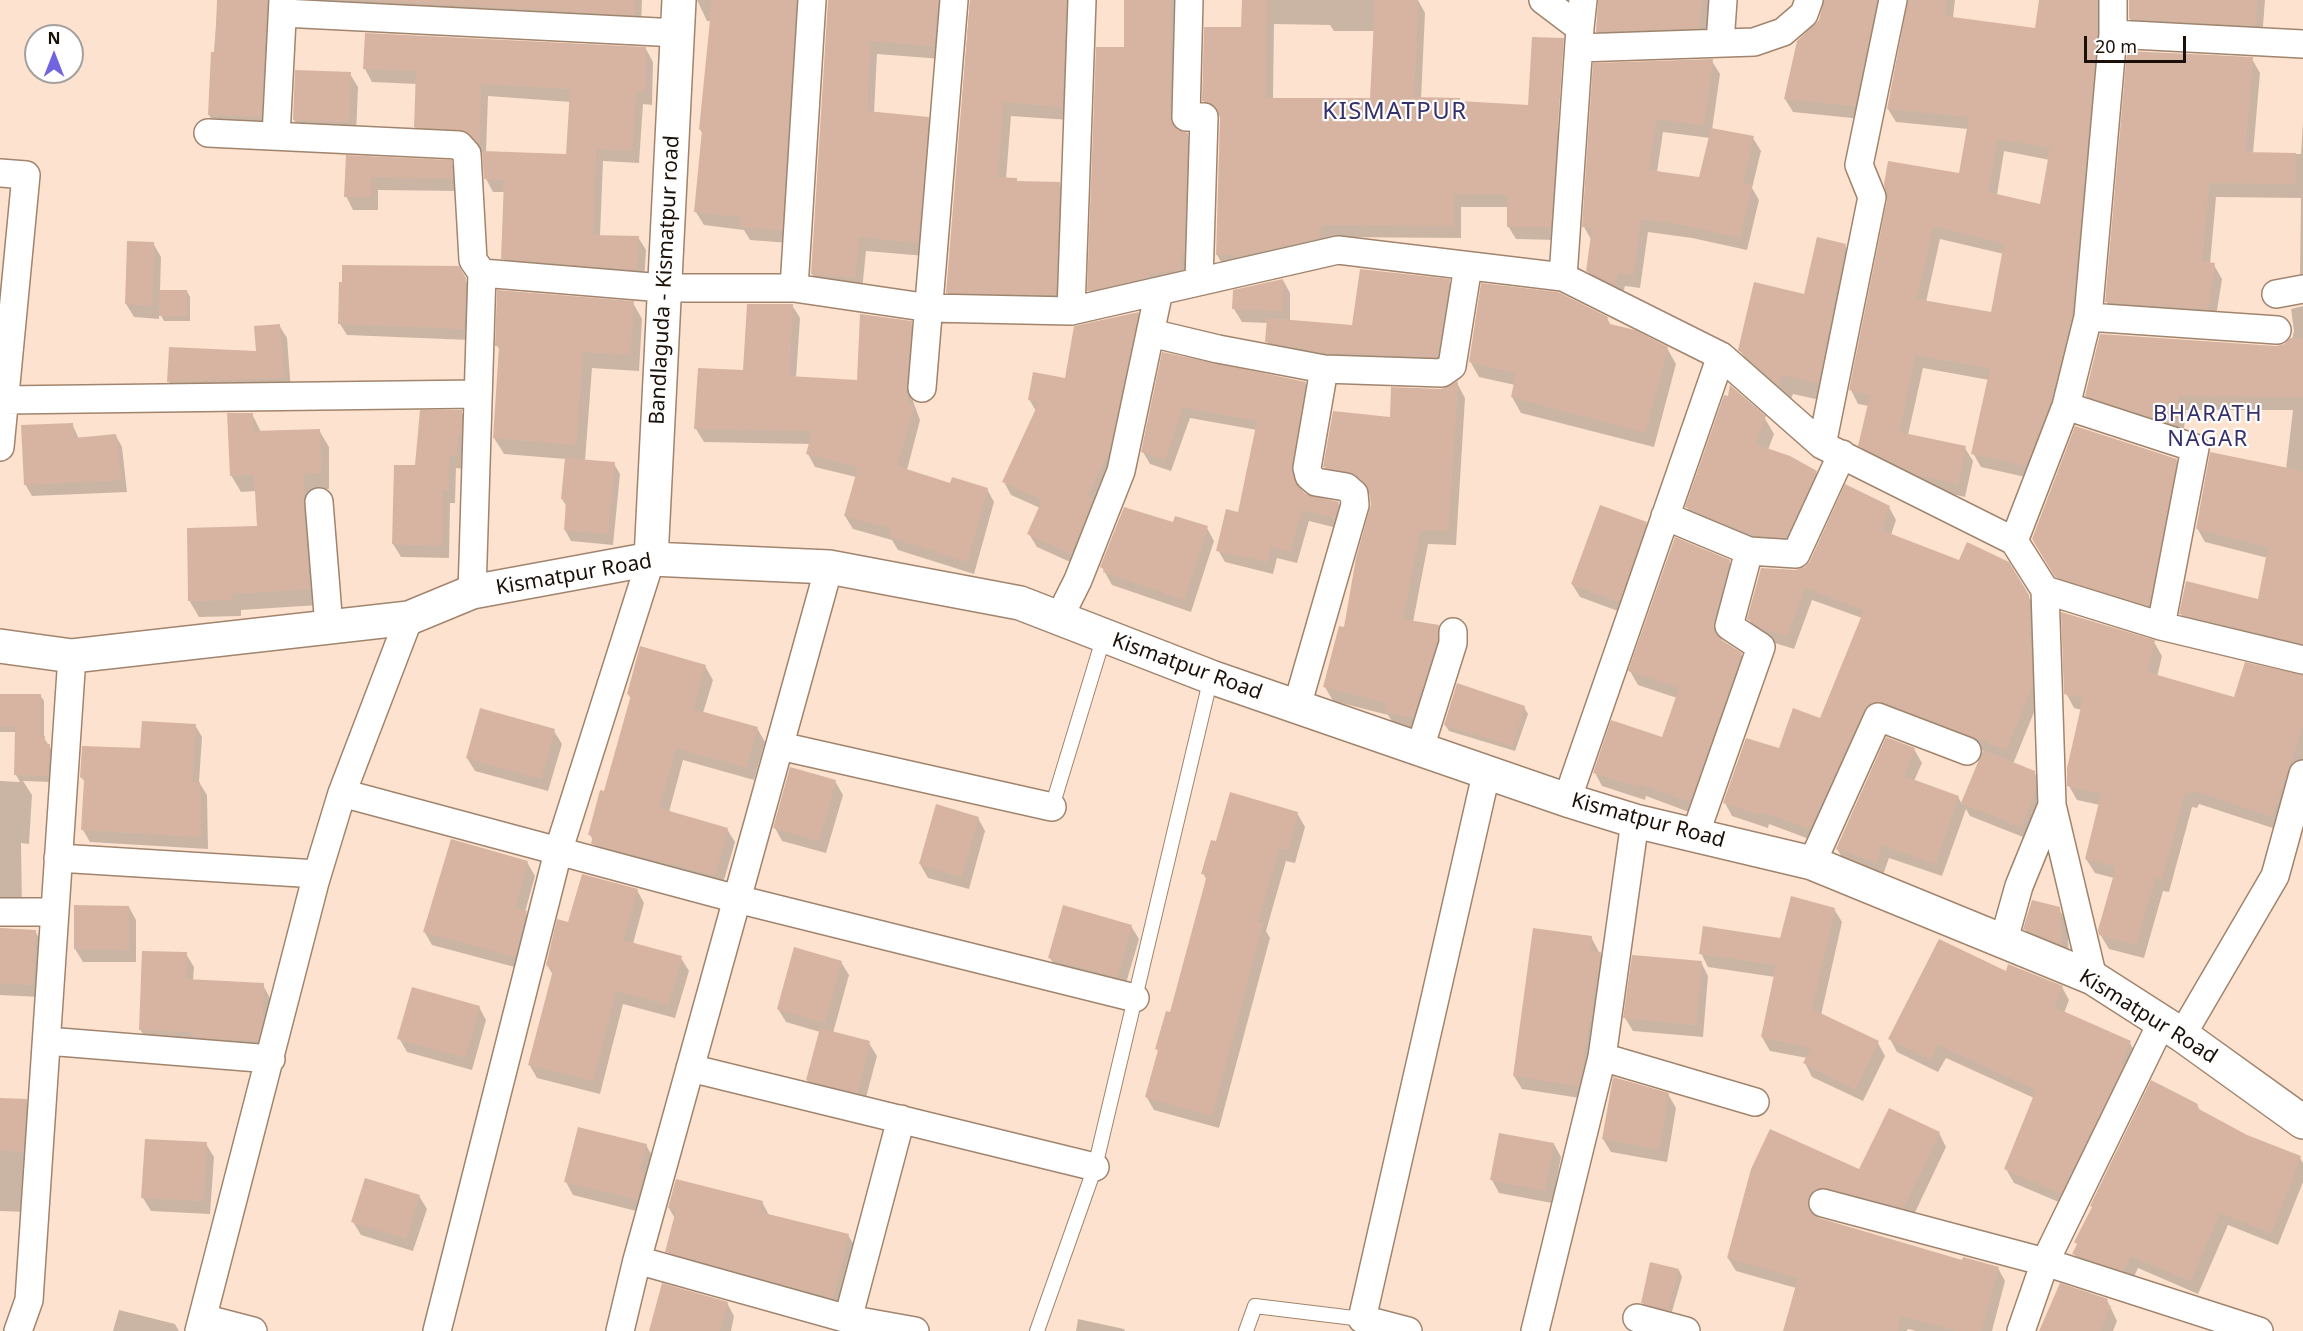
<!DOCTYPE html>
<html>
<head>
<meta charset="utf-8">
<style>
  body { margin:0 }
  #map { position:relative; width:2303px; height:1331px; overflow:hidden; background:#fde3cf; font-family:"Noto Sans",sans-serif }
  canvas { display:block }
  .north { position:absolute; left:24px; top:24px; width:60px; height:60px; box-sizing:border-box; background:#fff; border:2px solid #a4a09d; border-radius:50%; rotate:0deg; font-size:16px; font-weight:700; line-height:24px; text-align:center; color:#1c1109 }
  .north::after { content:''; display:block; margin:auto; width:21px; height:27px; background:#7064df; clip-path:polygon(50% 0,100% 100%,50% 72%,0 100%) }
  .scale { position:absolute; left:2084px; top:36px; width:102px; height:27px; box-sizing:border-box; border:3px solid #1c1109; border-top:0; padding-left:8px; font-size:18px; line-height:21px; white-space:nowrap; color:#1c1109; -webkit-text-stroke:4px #fff; paint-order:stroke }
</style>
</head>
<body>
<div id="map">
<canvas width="2303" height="1331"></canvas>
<div class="north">N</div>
<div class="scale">20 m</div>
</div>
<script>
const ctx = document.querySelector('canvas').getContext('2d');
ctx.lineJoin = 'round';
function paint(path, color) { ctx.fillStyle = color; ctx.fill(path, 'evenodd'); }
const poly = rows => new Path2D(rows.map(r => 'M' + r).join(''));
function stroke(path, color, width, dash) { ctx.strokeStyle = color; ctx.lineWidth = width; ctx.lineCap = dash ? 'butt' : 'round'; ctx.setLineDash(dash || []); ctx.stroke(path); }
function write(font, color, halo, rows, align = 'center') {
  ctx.font = font + ' "Noto Sans",sans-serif'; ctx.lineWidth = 4.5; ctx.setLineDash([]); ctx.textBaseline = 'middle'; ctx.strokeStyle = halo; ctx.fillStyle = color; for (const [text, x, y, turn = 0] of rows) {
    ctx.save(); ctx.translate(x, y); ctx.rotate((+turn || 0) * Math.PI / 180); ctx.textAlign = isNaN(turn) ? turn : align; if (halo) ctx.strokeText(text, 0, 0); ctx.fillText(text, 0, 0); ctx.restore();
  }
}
const shadow = poly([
  [218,0,282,0,268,130,217,128,209,115],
  [301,0,642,0,641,28,307,11],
  [697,0,812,0,789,243,750,240,744,230,704,225,696,212,703,135,700,129,712,21,707,21],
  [829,0,958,0,942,59,877,54,874,113,928,119,936,132,925,256,866,251,862,291,820,287,812,274],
  [970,0,1078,0,1070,120,1011,116,1006,179,1016,179,1018,182,1059,184,1067,198,1063,308,955,306,947,292],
  [1126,0,1178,0,1177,132,1187,134,1195,148,1188,283,1097,304,1089,291,1098,48,1125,49],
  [1243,0,1418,0,1425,13,1421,99,1461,102,1557,128,1564,141,1557,240,1516,239,1508,226,1509,207,1461,207,1461,238,1327,237,1326,251,1224,267,1217,255,1221,116,1211,114,1204,101,1243,28],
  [1274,24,1330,25,1334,31,1375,31,1372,99,1273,99],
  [1600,0,1710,0,1706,41,1605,45,1597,31],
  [1826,0,1894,0,1862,119,1793,112,1785,99,1820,35],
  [1909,0,1955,0,1953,18,2037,30,2040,0,2116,0,2079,329,2034,479,1981,467,1973,453,1989,380,1923,368,1908,435,1965,448,1973,461,1965,497,1926,488,1868,459,1860,445,1869,406,1858,404,1851,390,1889,200,1960,175,1968,129,1896,122,1888,109],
  [2004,151,2050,160,2041,206,1997,195],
  [1940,239,2004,254,1993,314,1926,302],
  [2130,0,2265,0,2262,39,2138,32,2130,19],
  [646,49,653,62,652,105,643,104,639,163,603,161,600,236,638,237,646,250,644,283,510,272,503,258,505,192,493,192,486,179,484,153,474,144,423,140,415,127,417,84,372,82,365,69],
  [488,96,571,102,567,156,486,153],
  [2252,59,2260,73,2253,154,2301,154,2303,121,2303,280,2300,274,2301,198,2216,197,2210,264,2214,265,2222,279,2215,323,2115,316,2107,302],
  [1712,61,1720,74,1712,130,1753,138,1761,151,1752,188,1759,200,1747,250,1692,238,1648,232,1640,288,1625,286,1622,297,1595,284,1588,271,1592,241,1584,227,1595,65],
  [1663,132,1710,138,1700,178,1657,172],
  [350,74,358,87,356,135,302,133,294,120],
  [347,157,451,162,458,175,459,191,378,190,378,210,353,210,346,196],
  [153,243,161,257,160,292,187,291,190,297,190,321,164,321,159,312,159,319,134,317,126,304],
  [1845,246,1857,265,1829,402,1793,394,1789,403,1752,370,1740,350,1805,296],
  [458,268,472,291,470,340,347,335,340,324],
  [1283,280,1290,293,1290,321,1353,326,1449,281,1460,299,1447,375,1277,360,1267,341,1268,323,1242,322,1234,309,1235,291],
  [633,303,642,319,639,371,592,368,585,461,614,464,620,474,613,545,571,541,565,530,567,507,562,499,566,459,504,454,494,438,501,352,497,346],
  [792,305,800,318,796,378,858,382,911,323,918,336,913,401,920,420,907,470,951,485,987,489,994,502,974,574,898,550,892,540,853,529,845,516,856,477,815,467,808,454,810,444,704,442,696,429,699,370,745,372],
  [2303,306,2303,655,2189,628,2181,614,2260,601,2268,558,2205,542,2197,528,2286,469,2293,410,2186,410,2183,438,2095,410,2086,395,2285,345,2292,339,2294,331,2291,309],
  [1138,313,1145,326,1116,466,1079,566,1037,547,1029,534,1040,508,1011,495,1004,482,1036,411,1029,399,1066,379],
  [1607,318,1611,326,1667,348,1676,364,1654,447,1521,413,1512,397,1515,385,1479,377,1470,361],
  [279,325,287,338,291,391,177,395,169,382,258,352],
  [1163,354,1305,383,1312,395,1298,485,1306,496,1338,503,1345,515,1341,529,1309,521,1297,563,1277,558,1273,574,1225,562,1218,550,1239,514,1257,430,1190,418,1171,471,1150,464,1143,452],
  [1457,383,1465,398,1456,545,1428,544,1413,622,1438,627,1447,641,1421,732,1395,726,1388,715,1333,701,1325,687,1345,629,1372,504,1371,496,1366,490,1333,482,1325,467,1391,418],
  [461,411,469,425,463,469,456,468,455,503,450,503,449,558,401,557,393,544,417,467],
  [252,414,261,432,319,430,329,447,329,489,313,490,312,521,319,605,241,610,241,616,199,617,189,600,258,528,256,491,241,492,231,475],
  [1764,417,1774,434,1768,450,1816,472,1825,488,1795,554,1696,524,1687,507],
  [72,424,79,439,116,436,122,447,127,492,32,496,25,484],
  [2176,460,2183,473,2156,618,2064,589,2041,552],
  [1889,507,1896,520,1891,535,2028,596,2036,609,2039,700,2013,764,2034,772,2042,786,2043,804,2028,839,1970,816,1966,809,1942,876,1889,858,1883,875,1845,862,1837,849,1914,749,1922,763,1914,781,1958,797,1962,804,1984,751,1892,715,1817,842,1769,824,1768,828,1732,816,1725,803,1780,750,1821,720,1862,618,1812,600,1794,649,1772,642,1756,632,1749,619,1795,571,1805,568],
  [1646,523,1653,537,1626,614,1580,597,1572,584],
  [1174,524,1207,528,1214,541,1191,612,1112,585,1102,567],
  [1729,561,1737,575,1721,641,1741,654,1749,668,1697,815,1646,796,1645,800,1602,786,1595,773,1662,738,1677,698,1638,685,1630,671],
  [2154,642,2162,656,2157,677,2235,698,2303,677,2303,775,2282,831,2199,804,2197,808,2192,807,2169,892,2163,891,2144,958,2109,949,2100,934,2114,878,2095,873,2086,859,2100,805,2077,800,2069,786,2082,710,2074,708,2066,693],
  [705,666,713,680,703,713,757,728,765,742,754,780,683,760,669,812,727,829,735,842,722,887,600,857,590,834,605,793,631,699,628,694],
  [0,695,40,695,44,701,44,738,53,752,51,782,23,781,32,795,29,844,21,843,22,909,0,911,0,781,20,782,16,775,16,732,0,732],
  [1524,707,1528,714,1515,751,1449,731,1445,725],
  [195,725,202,737,199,782,207,795,208,849,90,842,83,830,86,784,81,776],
  [554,731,562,744,548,791,475,771,467,758],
  [835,781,843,795,826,853,782,841,775,828],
  [1297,813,1305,827,1295,863,1286,861,1266,931,1270,938,1219,1128,1154,1110,1146,1096,1159,1053,1157,1049,1171,1014,1207,881,1203,873,1217,843],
  [978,818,985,831,969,889,928,878,920,864],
  [527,862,535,876,525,912,534,926,522,969,432,945,424,931],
  [637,890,644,903,633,944,681,958,689,971,675,1018,623,1004,600,1094,537,1078,529,1064,553,975,547,965,569,924],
  [129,907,136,920,136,962,83,962,75,949],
  [1834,909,1842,922,1821,1015,1878,1043,1885,1056,1863,1101,1812,1077,1805,1063,1807,1058,1770,1051,1762,1037,1775,977,1708,967,1701,953,1781,940],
  [2059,909,2067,922,2069,957,2033,942,2025,929],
  [1131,926,1139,939,1124,990,1058,971,1050,958],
  [0,928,35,931,43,945,40,997,0,995],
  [1591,937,1607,967,1586,1099,1522,1089,1514,1076],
  [186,954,194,967,193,981,263,985,270,998,269,1039,265,1053,148,1042,140,1029],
  [841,962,849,975,833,1033,869,1043,877,1056,864,1105,815,1093,807,1080,820,1032,786,1022,778,1009],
  [1701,962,1708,976,1703,1037,1633,1031,1625,1018],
  [2007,973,2062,987,2069,1000,2064,1013,2130,1043,2137,1056,2068,1206,2014,1183,2006,1169,2034,1098,1946,1058,1938,1072,1897,1052,1890,1039],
  [479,1007,486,1020,472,1070,407,1052,399,1038],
  [1668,1094,1676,1108,1667,1162,1611,1152,1603,1139],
  [0,1099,26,1101,33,1114,27,1212,0,1211],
  [2197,1105,2201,1112,2246,1137,2300,1158,2303,1163,2303,1182,2278,1245,2228,1225,2198,1294,2138,1268,2131,1283,2082,1267,2074,1254,2078,1245,2076,1242],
  [1939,1133,1946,1147,1911,1221,1815,1212,1815,1217,1963,1262,1998,1268,2005,1281,1992,1331,1916,1331,1908,1329,1907,1331,1784,1331,1796,1288,1736,1271,1728,1258,1753,1169,1860,1171],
  [206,1144,214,1157,210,1214,151,1211,143,1198],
  [1554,1144,1561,1157,1552,1203,1499,1193,1492,1180],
  [646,1145,654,1159,644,1213,573,1195,566,1182],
  [419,1196,427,1209,413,1251,361,1235,353,1222],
  [762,1202,769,1215,848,1235,860,1255,844,1318,679,1271,667,1251,675,1219,669,1208],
  [1679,1270,1682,1277,1671,1315,1647,1309,1643,1303],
  [2107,1300,2117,1321,2113,1331,2041,1331],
  [727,1303,734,1316,731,1331,651,1331],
  [119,1310,175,1324,179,1331,113,1331],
  [1078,1319,1124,1329,1125,1331,1076,1331]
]);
const building = poly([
  [217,0,267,0,261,117,208,115,211,52,215,52],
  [366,0,635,0,634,15],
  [712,0,796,0,782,230,740,227,741,217,694,212,702,130,699,130],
  [828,0,938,0,934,46,870,41,867,111,929,117,918,243,859,237,855,278,811,274],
  [970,0,1066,0,1062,107,1003,102,998,177,1017,178,1017,181,1060,182,1056,295,946,293],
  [1124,0,1171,0,1170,117,1178,130,1188,133,1184,254,1181,254,1181,270,1150,274,1150,277,1087,291,1096,47,1124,47],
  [1242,0,1267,0,1266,98,1370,98,1375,0,1418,0,1414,97,1460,98,1460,101,1528,105,1532,37,1564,38,1551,227,1507,227,1507,195,1454,194,1454,226,1321,225,1319,238,1235,257,1235,255,1216,255,1220,117,1212,104,1202,101,1204,27,1241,27],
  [1598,0,1702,0,1699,28,1596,32],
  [1824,0,1877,0,1855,106,1784,99,1797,41,1819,20],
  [1908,0,1946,0,1945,16,2035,28,2039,0,2097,0,2097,33,2072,314,2051,401,2026,466,1971,454,1990,368,1915,355,1899,432,1966,446,1958,484,1918,475,1858,446,1870,395,1849,390,1887,200,1884,184,1888,161,1959,173,1969,117,1887,109],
  [1997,139,2050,148,2040,204,1988,192],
  [1933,226,2004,243,1991,312,1917,299],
  [2129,0,2257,0,2255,26,2129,19],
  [365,33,646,47,645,92,636,92,632,151,596,149,593,235,639,236,637,270,501,259,504,180,484,179,482,151,566,154,570,89,481,84,479,144,465,131,414,127,416,71,363,69],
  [2127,51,2253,57,2245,152,2296,153,2295,184,2209,183,2202,261,2215,263,2208,309,2105,302],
  [1713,59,1704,125,1656,119,1649,170,1699,177,1711,128,1754,136,1743,183,1752,185,1740,238,1683,225,1641,219,1633,275,1618,273,1615,285,1586,271,1592,228,1582,227,1593,63],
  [295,70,351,72,349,122,293,120],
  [346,155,452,160,453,179,371,177,371,197,344,197],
  [1817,237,1846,244,1818,383,1782,375,1778,385,1738,350,1754,282,1804,294],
  [127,241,154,242,152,306,125,304],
  [342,265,459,266,466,278,464,329,338,324,339,282,342,282],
  [1360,269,1450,279,1437,357,1326,353,1265,342,1267,318,1352,325],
  [1283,279,1283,311,1232,309,1233,290],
  [1481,283,1558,292,1608,317,1606,323,1635,330,1668,347,1645,433,1511,397,1516,373,1469,362],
  [159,290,187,290,187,316,159,316],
  [497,290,634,301,630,355,583,352,576,445,493,438,499,346,495,346],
  [747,304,793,304,789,376,857,380,860,314,912,321,906,387,908,404,914,405,897,466,950,483,952,477,988,488,967,562,889,537,892,529,844,516,858,467,806,454,812,431,694,429,698,368,743,370],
  [1139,312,1109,452,1087,496,1093,498,1071,554,1027,534,1042,500,1002,482,1039,402,1028,400,1033,372,1065,378,1074,326],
  [280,324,284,378,167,382,169,347,256,351,254,326],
  [2100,334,2276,346,2284,344,2290,338,2303,338,2303,397,2178,396,2175,425,2085,396],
  [1162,352,1306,382,1292,472,1298,487,1306,494,1339,502,1335,518,1302,510,1290,552,1271,547,1267,562,1216,551,1226,509,1238,512,1257,421,1183,407,1165,460,1141,452],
  [1458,381,1448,531,1420,530,1403,619,1439,625,1437,641,1413,718,1385,712,1387,703,1323,687,1339,626,1344,627,1356,558,1371,504,1369,492,1356,475,1323,467,1333,411,1390,417,1391,387,1441,389],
  [1730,385,1766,416,1755,444,1790,456,1817,471,1786,538,1753,535,1685,507,1724,395,1728,396],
  [420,410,462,410,461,435,458,435,456,456,449,455,448,490,443,490,442,546,392,544,394,465,415,465],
  [227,413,253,413,253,431,320,429,321,473,304,474,303,503,310,589,232,594,232,600,188,601,187,528,257,526,254,475,230,476],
  [73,423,74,438,116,434,121,480,24,485,21,425],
  [2075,426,2177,459,2149,606,2055,577,2032,539],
  [2210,452,2303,471,2303,644,2179,614,2186,581,2258,599,2268,547,2196,529],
  [565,458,615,462,608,534,564,530,566,500,561,499],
  [1845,484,1890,506,1881,530,1959,560,1967,542,2009,562,2029,595,2032,686,2006,750,1884,702,1869,704,1864,711,1810,829,1762,812,1761,815,1723,803,1746,738,1779,748,1793,708,1820,718,1864,610,1805,588,1787,636,1763,629,1747,619,1761,568,1795,570,1805,567,1810,561],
  [1600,505,1647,522,1619,602,1571,584],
  [1124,507,1173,522,1175,516,1208,526,1184,600,1103,572,1104,569,1100,567],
  [1675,537,1730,560,1714,622,1714,631,1720,639,1742,653,1690,802,1639,784,1638,787,1593,773,1611,720,1662,737,1679,688,1628,671],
  [2061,612,2155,640,2147,672,2234,697,2245,662,2303,675,2303,726,2272,817,2191,790,2189,795,2184,794,2162,879,2155,878,2136,945,2099,935,2098,930,2116,867,2085,859,2101,794,2067,786,2067,768,2083,698,2064,694],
  [640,646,706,665,693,709,758,727,746,768,676,748,659,808,728,828,715,875,591,844,593,836,588,835,600,790,604,791,631,695,627,694],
  [1457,683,1525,706,1512,746,1444,725],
  [0,694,41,694,41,736,45,736,44,744,50,744,48,776,14,775,15,729,15,727,0,726],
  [480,708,555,729,541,779,466,758],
  [142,721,196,724,192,782,200,782,201,837,81,830,84,780,80,777,82,746,140,748],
  [1886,737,1915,748,1904,776,1959,796,1935,864,1882,845,1876,862,1836,849],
  [1983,750,2035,771,2036,790,2021,827,1961,803],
  [790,767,836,780,819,841,773,828],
  [1230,792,1298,812,1288,850,1279,848,1258,922,1263,923,1212,1116,1145,1097,1158,1050,1155,1049,1166,1011,1170,1012,1207,875,1201,874,1211,840,1216,841],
  [936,804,979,817,961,877,919,864],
  [451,839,528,861,515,908,527,911,515,957,423,932],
  [582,874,638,889,623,940,682,956,668,1005,616,991,593,1081,528,1065,553,970,546,965,557,919,568,922],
  [1791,896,1835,908,1812,1009,1879,1041,1855,1089,1803,1063,1811,1048,1761,1037,1776,965,1699,954,1703,926,1780,938],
  [2032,900,2060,907,2062,945,2023,929],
  [74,905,129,906,129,950,74,949],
  [1063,905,1132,925,1117,977,1048,958],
  [0,928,36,930,33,985,0,983],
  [1533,928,1592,936,1590,951,1601,952,1579,1086,1513,1076],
  [1939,939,2006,971,2008,964,2063,986,2054,1007,2131,1041,2121,1064,2124,1065,2061,1194,2004,1169,2036,1090,1938,1045,1931,1060,1888,1039],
  [794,947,842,961,825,1023,777,1009],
  [142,951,187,952,186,979,264,983,262,1025,258,1041,191,1037,192,1032,139,1030],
  [1632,955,1702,961,1696,1025,1623,1018],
  [412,987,480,1006,465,1058,397,1039],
  [820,1028,870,1041,857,1093,806,1080],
  [1613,1077,1669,1093,1659,1150,1602,1139],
  [2151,1080,2198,1104,2197,1108,2247,1135,2301,1156,2271,1233,2220,1213,2190,1281,2131,1256,2123,1271,2072,1254,2077,1244,2074,1242,2092,1207,2090,1206],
  [0,1098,27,1099,23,1152,0,1150],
  [1889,1108,1940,1132,1903,1208,1826,1188,1818,1188,1811,1192,1808,1208,1819,1218,1962,1260,1963,1257,1999,1267,1981,1331,1956,1331,1901,1316,1897,1331,1783,1331,1798,1278,1727,1258,1751,1169,1770,1129,1859,1169],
  [578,1127,647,1144,640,1169,645,1171,637,1200,564,1182],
  [1499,1133,1554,1143,1545,1191,1490,1180],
  [145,1139,207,1142,204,1201,141,1198],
  [365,1178,420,1195,406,1239,351,1222],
  [676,1179,763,1201,760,1212,849,1234,833,1298,665,1252,676,1210,668,1208],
  [1650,1262,1679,1269,1668,1310,1641,1303],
  [662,1283,728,1302,720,1331,649,1331],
  [2060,1283,2108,1299,2105,1304,2111,1306,2100,1331,2039,1331]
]);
const lane = poly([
  [1052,807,1104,636],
  [1037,1331,1095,1167,1211,677],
  [1246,1331,1255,1306,1362,1319]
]);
const street = poly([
  [1189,0,1186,117,1204,117,1199,281],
  [1543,0,1580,28,1563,277],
  [283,13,678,33],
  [1580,28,1583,0],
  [2113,34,2303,44],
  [1720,43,1723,0],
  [1579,48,1754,42,1783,32,1804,14,1809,0],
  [208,133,459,145,467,154,473,260,482,273],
  [276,136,283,0],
  [0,173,26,175,0,447],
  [794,288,812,0],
  [2276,294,2303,289],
  [1071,311,1082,0],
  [2088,317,2277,330],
  [1151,333,1218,349,1324,369,1442,373,1452,366,1468,266],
  [922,388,954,0],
  [4,400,478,394],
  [2066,406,2195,448,2161,626],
  [1822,445,1872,197,1859,165,1893,0],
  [319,502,329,627],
  [1665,516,1749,551,1796,554,1842,454],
  [2014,541,2066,406,2088,317,2113,34,2113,0],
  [2045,590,2052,805,2093,978],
  [472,592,482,273,663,288,794,288,930,308,1071,311,1338,250,1563,277,1721,356,1822,445,2014,541,2045,590,2161,626,2303,660],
  [1059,618,1078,580,1121,471,1159,291],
  [1297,706,1355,505,1354,494,1346,487,1316,482,1309,476,1307,468,1324,369],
  [780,746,1052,807],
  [1420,748,1453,643,1453,632],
  [342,793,737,899,1135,998],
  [1567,800,1721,356],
  [1695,835,1761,647,1729,626,1749,551],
  [58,858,317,874],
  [1812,863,1878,717,1967,751],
  [0,912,55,912],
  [2003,943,2019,886,2052,805],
  [2182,1035,2275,876,2303,774],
  [47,1041,271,1059],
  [1602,1057,1755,1102],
  [690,1068,1095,1167],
  [1823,1203,2045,1262,2259,1331],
  [637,1260,848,1319,915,1331],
  [203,1318,253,1331],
  [1637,1318,1686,1331],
  [848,1319,901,1119],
  [18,1331,29,1300,72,656],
  [199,1331,315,882,342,793,409,618],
  [437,1331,558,852,651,559],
  [620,1331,637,1260,829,567],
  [1408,1331,1362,1319,1487,770],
  [1535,1331,1602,1057,1635,821],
  [2021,1331,2045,1262,2161,1024]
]);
const secondary = poly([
  [651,559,679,0],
  [0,646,72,656,409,618,472,592,651,559,829,567,1020,603,1211,677,1567,800,1635,821,1812,863,2093,978,2182,1035,2303,1122]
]);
const streetNames = [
  ["Bandlaguda - Kismatpur road",665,280,-87],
  ["Kismatpur Road",574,575,-10],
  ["Kismatpur Road",1187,667,20],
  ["Kismatpur Road",1648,821,15],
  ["Kismatpur Road",2148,1017,32]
];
const neighbourhoodNames = [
  ["BHARATH",2208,415],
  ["NAGAR",2208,440]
];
const quarterNames = [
  ["KISMATPUR",1395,112]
];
paint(shadow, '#0003');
paint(building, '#d7b4a1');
stroke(lane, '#a1846d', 16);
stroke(street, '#a1846d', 30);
stroke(secondary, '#a1846d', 36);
stroke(lane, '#fff', 14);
stroke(street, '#fff', 27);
stroke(secondary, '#fff', 33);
write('21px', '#1c1109', '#fff', streetNames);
ctx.letterSpacing = '1.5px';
write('22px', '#35306c', '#fff', neighbourhoodNames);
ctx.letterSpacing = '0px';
ctx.letterSpacing = '1.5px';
write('24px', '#35306c', '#fff', quarterNames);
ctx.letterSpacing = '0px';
</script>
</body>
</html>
